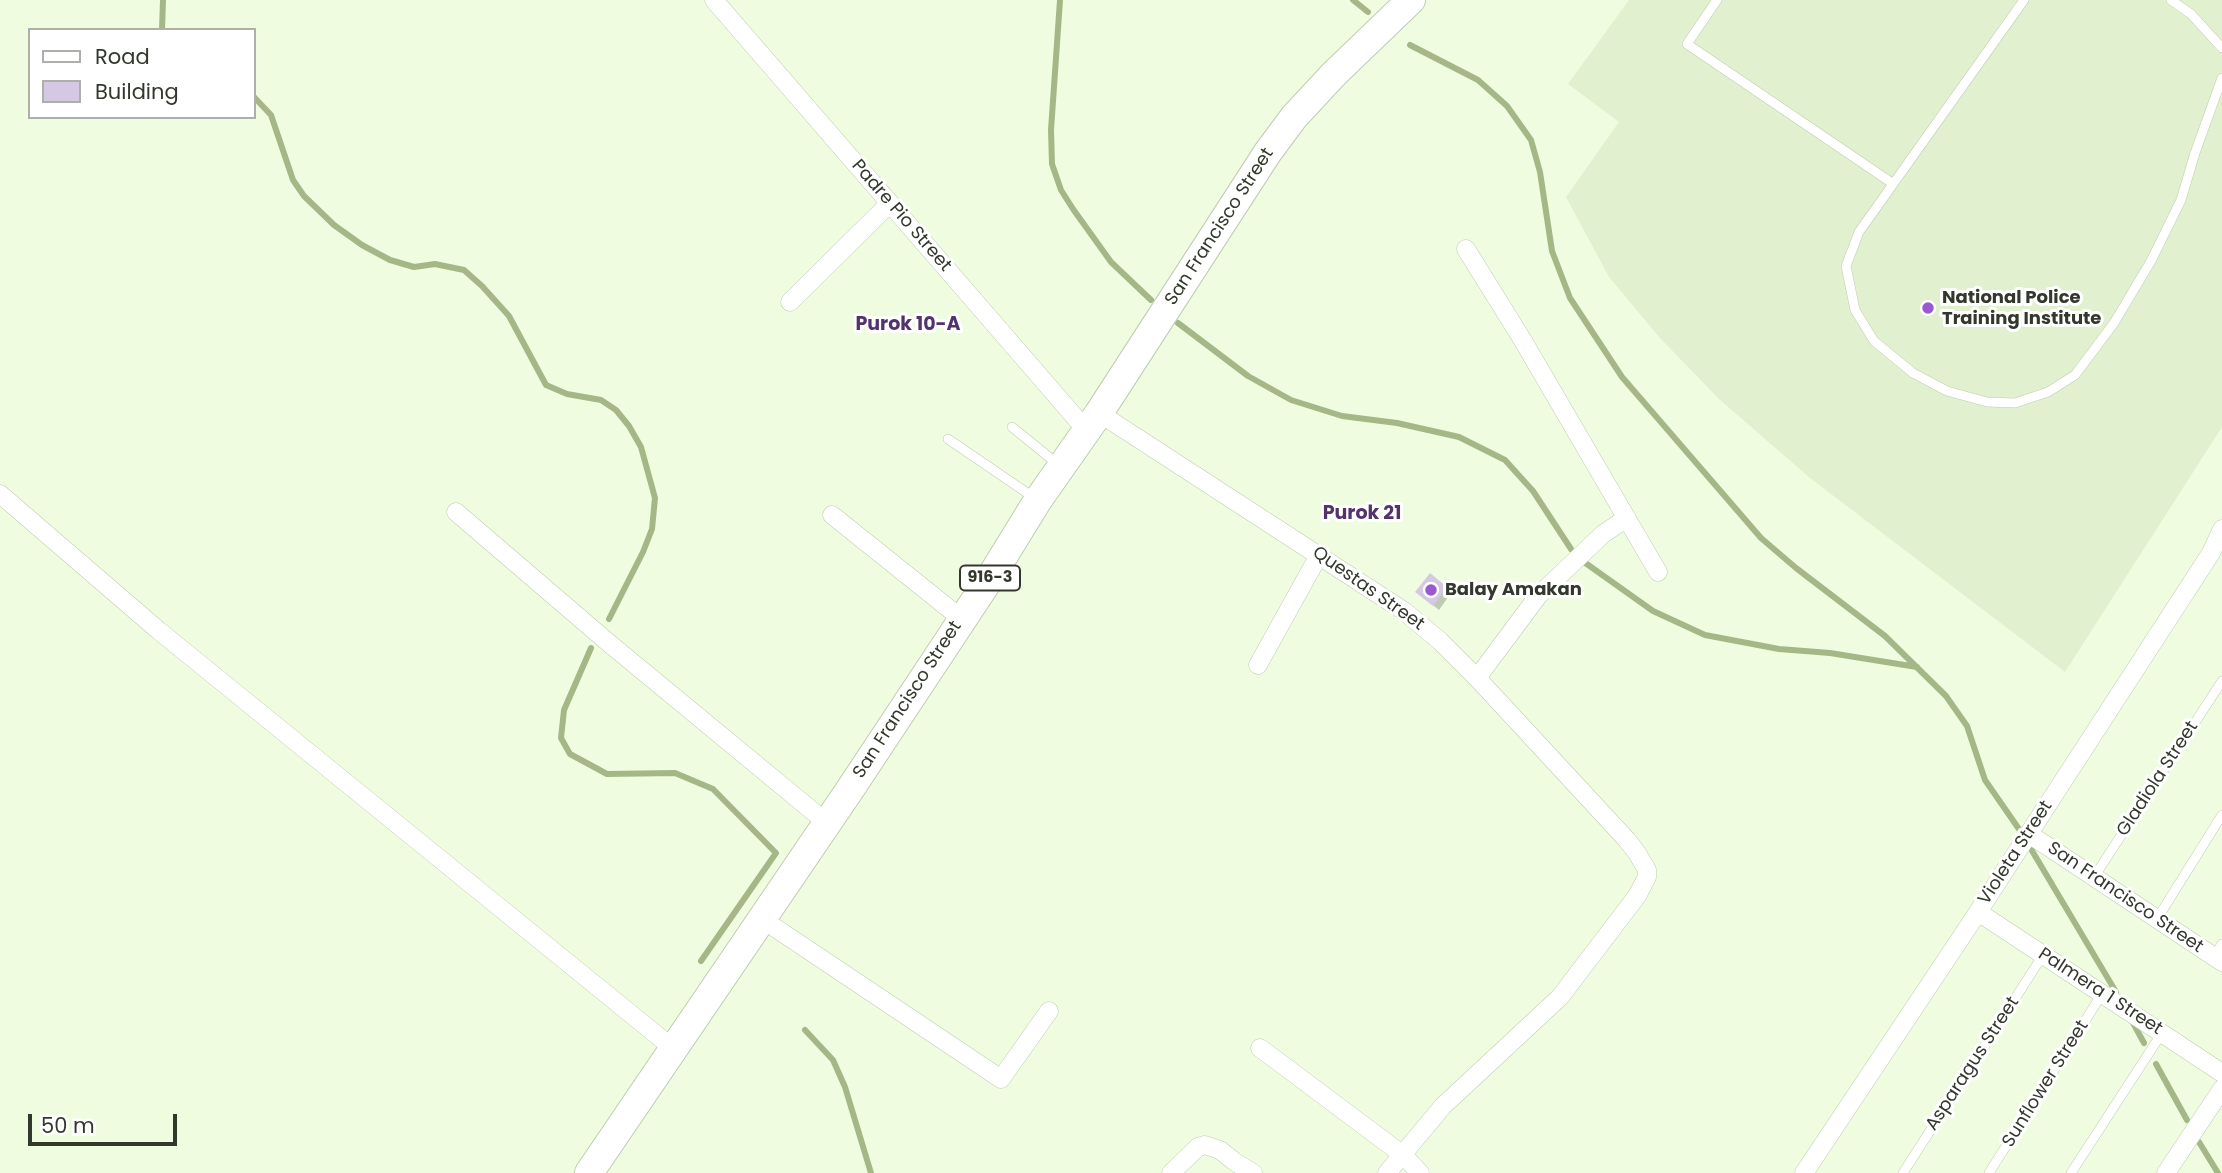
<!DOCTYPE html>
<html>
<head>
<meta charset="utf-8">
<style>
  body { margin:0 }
  #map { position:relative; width:2222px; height:1173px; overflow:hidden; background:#f0fce0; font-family:Poppins,sans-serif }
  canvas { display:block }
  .legend { position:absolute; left:28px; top:28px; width:228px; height:91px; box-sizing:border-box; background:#fff; border:2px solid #adafab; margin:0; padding:9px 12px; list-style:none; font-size:21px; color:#33382d }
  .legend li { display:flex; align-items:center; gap:14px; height:35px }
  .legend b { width:35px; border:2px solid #adafab }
  .scale { position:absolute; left:28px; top:1114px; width:149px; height:32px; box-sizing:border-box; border:4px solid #33382d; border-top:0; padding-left:9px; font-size:21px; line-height:24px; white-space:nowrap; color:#33382d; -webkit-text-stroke:5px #fff; paint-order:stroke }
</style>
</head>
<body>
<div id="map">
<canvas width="2222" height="1173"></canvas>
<ul class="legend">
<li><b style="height:9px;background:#fff"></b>Road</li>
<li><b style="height:19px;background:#d5c8e3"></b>Building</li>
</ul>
<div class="scale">50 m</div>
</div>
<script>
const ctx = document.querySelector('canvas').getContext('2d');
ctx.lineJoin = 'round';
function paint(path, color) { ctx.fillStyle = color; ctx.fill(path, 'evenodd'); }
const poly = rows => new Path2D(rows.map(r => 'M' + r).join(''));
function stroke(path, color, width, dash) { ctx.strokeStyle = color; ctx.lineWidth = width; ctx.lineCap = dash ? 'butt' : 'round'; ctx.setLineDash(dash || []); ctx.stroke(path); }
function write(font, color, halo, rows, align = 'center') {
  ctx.font = font + ' Poppins,sans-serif'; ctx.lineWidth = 6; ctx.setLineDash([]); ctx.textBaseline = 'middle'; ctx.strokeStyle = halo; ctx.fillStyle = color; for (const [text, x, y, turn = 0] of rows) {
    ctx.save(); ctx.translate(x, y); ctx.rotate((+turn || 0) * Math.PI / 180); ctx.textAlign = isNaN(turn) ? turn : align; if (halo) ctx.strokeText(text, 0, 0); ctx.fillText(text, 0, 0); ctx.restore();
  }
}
const built = poly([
  [1629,0,2222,0,2222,427,2065,672,1810,478,1719,399,1660,338,1609,277,1566,197,1619,122,1568,84]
]);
const shadow = poly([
  [1430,576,1451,593,1439,610,1423,597]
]);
const stream = poly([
  [1060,0,1051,130,1052,164,1061,190,1073,209,1111,262,1151,300],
  [1353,0,1368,12],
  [162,30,163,0],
  [1410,45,1478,80,1507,106,1531,140,1540,172,1552,251,1570,298,1622,377,1761,538,1796,568,1885,636,1946,696,1967,726,1985,780,2021,832],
  [254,97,271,115,293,180,304,196,334,225,362,245,390,260,414,267,435,264,464,270,482,286,509,316,546,385,567,394,601,400,616,410,629,426,641,447,655,498,652,529,643,552,609,619],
  [1178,323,1248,376,1291,400,1342,416,1397,423,1459,437,1505,460,1533,491,1571,549],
  [1584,562,1653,611,1705,635,1779,649,1830,653,1917,667],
  [591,648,564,710,561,738,570,754,607,774,675,773,713,789,776,853,701,961],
  [2031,849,2116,992],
  [2132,1021,2144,1043],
  [805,1030,833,1060,845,1087,871,1173],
  [2156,1064,2187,1120],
  [2199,1142,2218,1173]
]);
const building = poly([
  [1430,573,1447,587,1433,606,1415,592]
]);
const lane = poly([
  [1717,0,1687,44,1892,183],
  [2024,0,1859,232,1846,266,1855,310,1874,341,1913,373,1947,391,1987,402,2015,403,2048,392,2075,375,2114,323,2151,261,2181,200,2195,153,2222,78],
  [2171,0,2191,14,2222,48],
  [1012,427,1060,466],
  [948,439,1036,499],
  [2094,877,2222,681],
  [2157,919,2222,815],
  [2214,956,2222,944],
  [1903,1173,2043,955],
  [1989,1173,2102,994],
  [2071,1173,2162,1033]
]);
const street = poly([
  [714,0,1087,431],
  [1466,249,1522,339,1658,572],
  [790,302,890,203],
  [1099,413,1404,611,1440,641,1477,678,1627,840,1637,853,1647,870,1647,877,1637,896,1560,997,1443,1106,1387,1173],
  [0,494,158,630,674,1049],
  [456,512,610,644,827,823],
  [832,515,962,619],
  [1258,665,1319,555],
  [1477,678,1538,596,1603,534,1627,518],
  [2029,834,2222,962],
  [1978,912,2222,1073],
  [762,919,1001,1079,1049,1011],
  [1260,1048,1403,1155,1420,1173],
  [1171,1173,1198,1147,1205,1145,1220,1150,1235,1162,1253,1173],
  [1804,1173,1978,912,2211,553,2222,529],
  [2166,1173,2222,1089]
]);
const primary = poly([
  [589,1173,849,791,990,578,1038,500,1099,413,1268,152,1294,117,1334,74,1411,0]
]);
const markers = [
  [1928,308,7,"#9a59cf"],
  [1431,590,7,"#9a59cf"]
];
const shields = [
  [990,578,60]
];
const shieldNames = [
  ["916-3",990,578]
];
const streetNames = [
  ["Padre Pio Street",901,216,49],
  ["San Francisco Street",1220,227,-57],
  ["Questas Street",1368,589,35],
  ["San Francisco Street",908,700,-57],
  ["Gladiola Street",2158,779,-57],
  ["Violeta Street",2016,853,-57],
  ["San Francisco Street",2125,898,34],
  ["Palmera 1 Street",2100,992,33],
  ["Asparagus Street",1973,1064,-57],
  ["Sunflower Street",2046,1084,-58]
];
const poiNames = [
  ["National Police",1942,298],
  ["Training Institute",1942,319],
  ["Balay Amakan",1445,590]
];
const neighbourhoodNames = [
  ["Purok 10-A",908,325],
  ["Purok 21",1362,514]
];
paint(built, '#e1f0ce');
paint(shadow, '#0003');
stroke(stream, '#a4b887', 6);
paint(building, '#d5c8e3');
stroke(lane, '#c0ccb1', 10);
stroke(street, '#c0ccb1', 19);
stroke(primary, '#c0ccb1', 30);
stroke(lane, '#fff', 9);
stroke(street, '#fff', 18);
stroke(primary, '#fff', 28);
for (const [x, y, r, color] of markers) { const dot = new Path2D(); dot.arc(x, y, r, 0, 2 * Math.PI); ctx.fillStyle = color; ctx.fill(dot); stroke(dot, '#fff', 2.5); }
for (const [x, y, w] of shields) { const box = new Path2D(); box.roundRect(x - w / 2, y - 12.5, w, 25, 5); ctx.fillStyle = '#fff'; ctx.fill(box); stroke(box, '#33382d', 2); }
write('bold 16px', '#33382d', null, shieldNames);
write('18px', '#33382d', '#fff', streetNames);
write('bold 18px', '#33382d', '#fff', poiNames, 'left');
write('bold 19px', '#52336c', '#fff', neighbourhoodNames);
</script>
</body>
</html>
